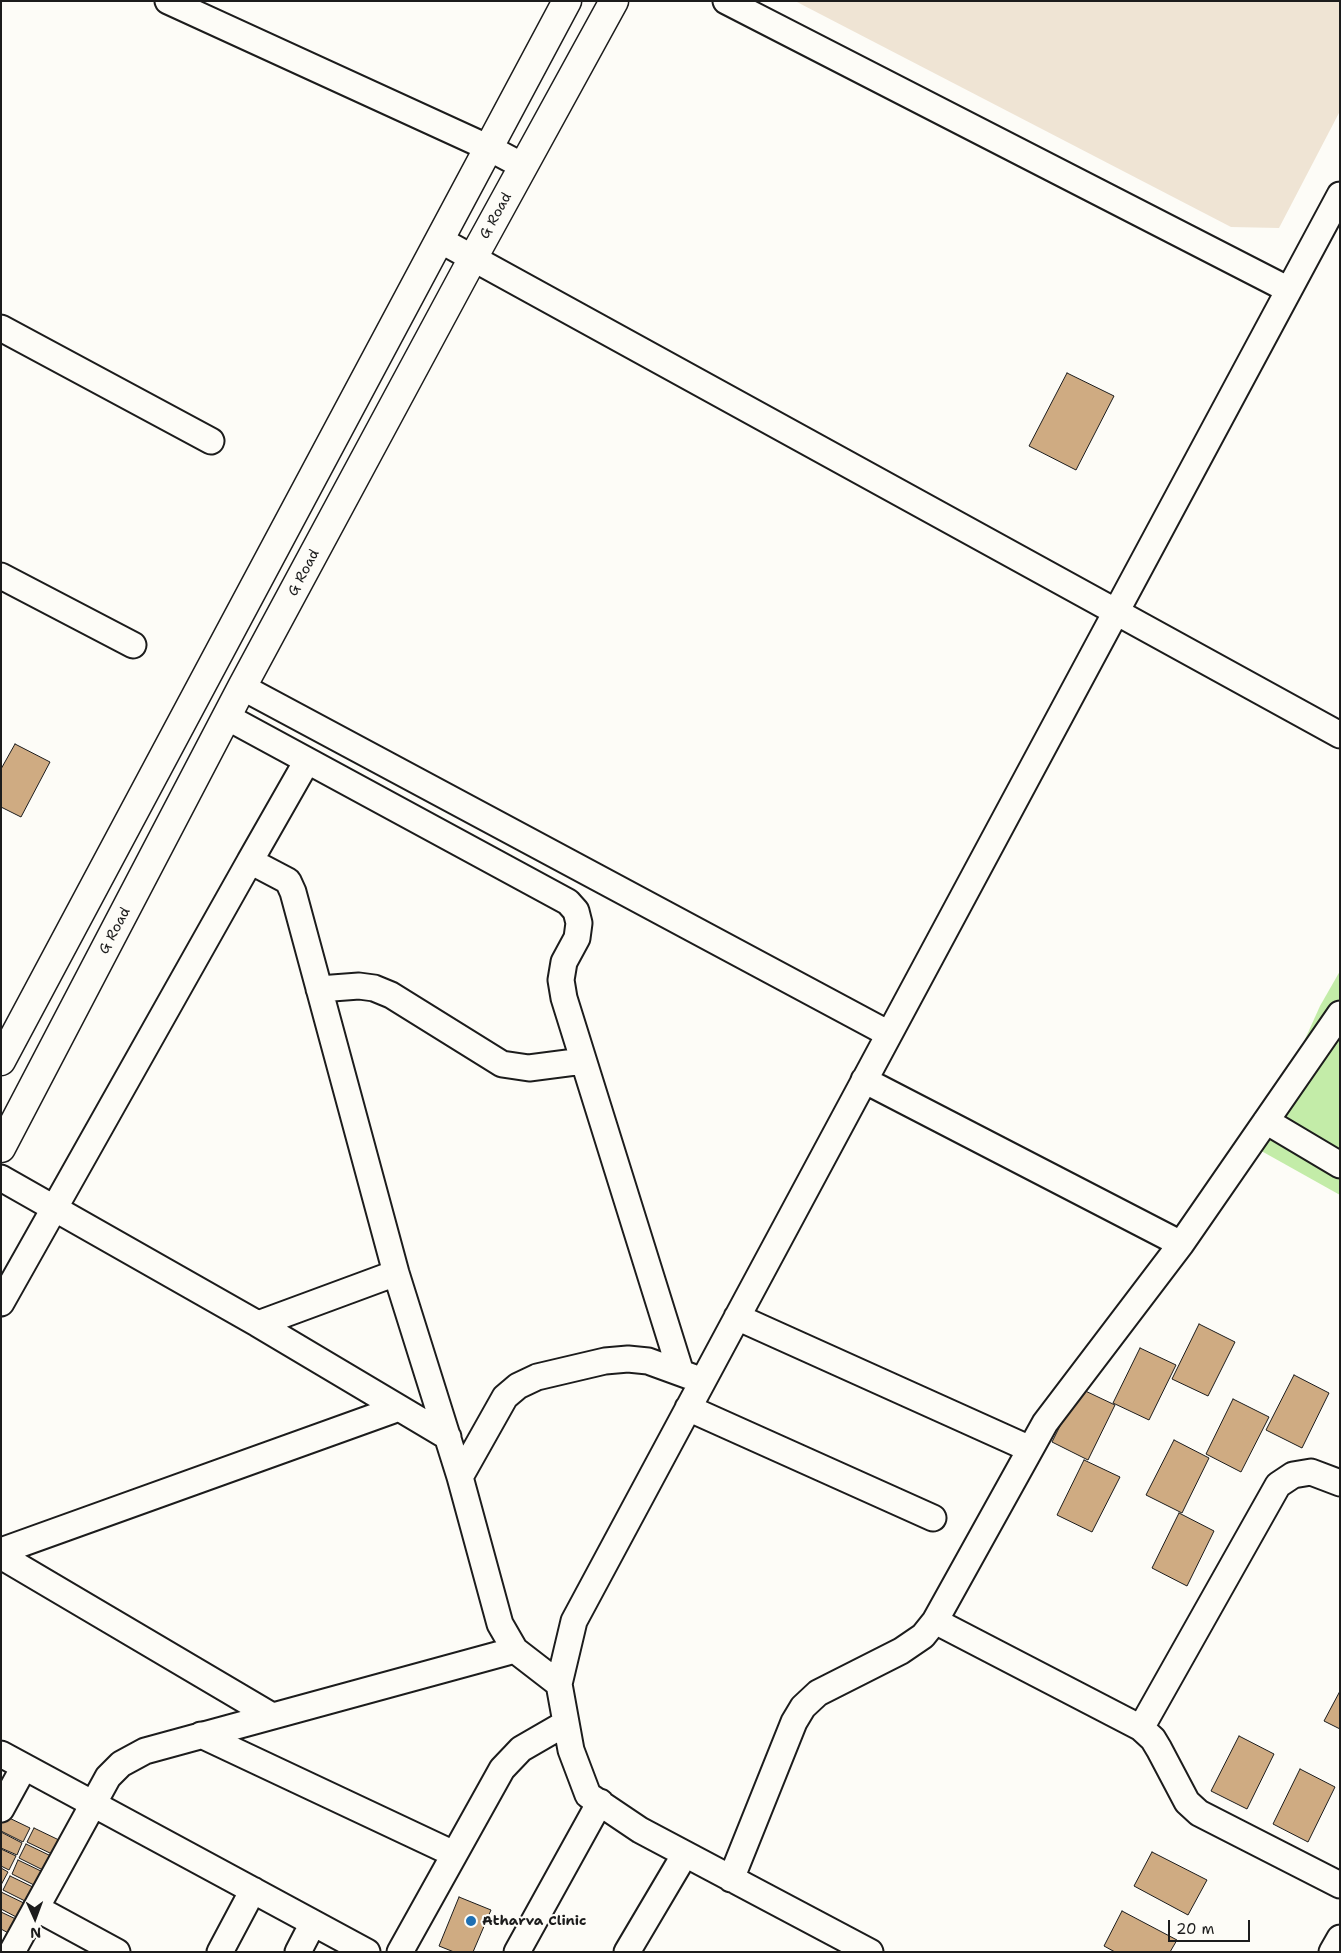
<!DOCTYPE html>
<html>
<head>
<meta charset="utf-8">
<style>
  body { margin:0 }
  #map { position:relative; width:1341px; height:1953px; overflow:hidden; background:#fdfcf7; font-family:"Shantell Sans",sans-serif }
  canvas { display:block }
  .frame { position:absolute; inset:0; border:2px solid #1c1c1c; pointer-events:none }
  .north { position:absolute; left:10px; top:1893px; width:50px; height:50px; -webkit-text-stroke:4px #fdfcf7; paint-order:stroke; rotate:178deg; font-size:14px; font-weight:700; line-height:20px; text-align:center; color:#1c1c1c }
  .north::after { content:''; display:block; margin:auto; width:18px; height:22px; background:#1c1c1c; clip-path:polygon(50% 0,100% 100%,50% 72%,0 100%) }
  .scale { position:absolute; left:1168px; top:1920px; width:82px; height:22px; box-sizing:border-box; border:2px solid #1c1c1c; border-top:0; padding-left:6px; font-size:15px; line-height:18px; white-space:nowrap; color:#1c1c1c; -webkit-text-stroke:4px #fdfcf7; paint-order:stroke }
</style>
</head>
<body>
<div id="map">
<canvas width="1341" height="1953"></canvas>
<div class="frame"></div>
<div class="north">N</div>
<div class="scale">20 m</div>
</div>
<script>
const ctx = document.querySelector('canvas').getContext('2d');
ctx.lineJoin = 'round';
function paint(path, color) { ctx.fillStyle = color; ctx.fill(path, 'evenodd'); }
const poly = rows => new Path2D(rows.map(r => 'M' + r).join(''));
function stroke(path, color, width, dash) { ctx.strokeStyle = color; ctx.lineWidth = width; ctx.lineCap = dash ? 'butt' : 'round'; ctx.setLineDash(dash || []); ctx.stroke(path); }
function write(font, color, halo, rows, align = 'center') {
  ctx.font = font + ' "Shantell Sans",sans-serif'; ctx.lineWidth = 4; ctx.setLineDash([]); ctx.textBaseline = 'middle'; ctx.strokeStyle = halo; ctx.fillStyle = color; for (const [text, x, y, turn = 0] of rows) {
    ctx.save(); ctx.translate(x, y); ctx.rotate((+turn || 0) * Math.PI / 180); ctx.textAlign = isNaN(turn) ? turn : align; if (halo) ctx.strokeText(text, 0, 0); ctx.fillText(text, 0, 0); ctx.restore();
  }
}
const built = poly([
  [795,1,1340,1,1340,111,1279,228,1231,227]
]);
const green = poly([
  [1340,971,1340,1195,1256,1148,1320,1006]
]);
const building = poly([
  [1067,373,1114,396,1076,470,1029,446,1067,373],
  [15,744,50,762,21,817,1,807,1,769,15,744],
  [1199,1324,1235,1342,1208,1396,1172,1379,1199,1324],
  [1140,1348,1176,1365,1149,1420,1113,1403,1140,1348],
  [1294,1375,1329,1393,1302,1448,1266,1430,1294,1375],
  [1079,1388,1115,1405,1088,1460,1052,1442,1079,1388],
  [1233,1399,1269,1417,1241,1472,1206,1454,1233,1399],
  [1174,1440,1209,1458,1182,1513,1146,1495,1174,1440],
  [1084,1460,1120,1477,1092,1532,1057,1515,1084,1460],
  [1179,1513,1214,1531,1187,1586,1152,1568,1179,1513],
  [1340,1691,1340,1729,1324,1721,1340,1691],
  [1239,1736,1274,1754,1247,1809,1211,1791,1239,1736],
  [1300,1769,1335,1787,1308,1842,1273,1824,1300,1769],
  [3,1815,30,1828,23,1842,1,1831,1,1820,3,1815],
  [34,1828,61,1841,54,1855,27,1842,34,1828],
  [1,1832,22,1843,17,1855,1,1848,1,1832],
  [26,1844,53,1857,45,1871,19,1858,26,1844],
  [1,1849,16,1856,9,1870,1,1866,1,1849],
  [1152,1852,1207,1880,1188,1915,1134,1886,1152,1852],
  [18,1860,45,1873,38,1887,12,1874,18,1860],
  [1,1868,8,1872,1,1885,1,1868],
  [10,1876,37,1889,29,1903,3,1890,10,1876],
  [1,1892,28,1905,20,1919,1,1909,1,1892],
  [459,1897,491,1910,473,1952,454,1952,439,1946,459,1897],
  [1122,1911,1177,1940,1170,1952,1115,1952,1104,1946,1122,1911],
  [1,1912,20,1921,12,1935,1,1929,1,1912]
]);
const minor = poly([
  [168,1,489,148,523,166],
  [726,1,1289,290],
  [440,240,1340,735],
  [1,328,211,441],
  [1,576,133,645],
  [242,687,889,1034],
  [227,717,568,902,576,911,579,923,577,938,564,962,561,980,564,998,681,1373],
  [307,761,250,861,288,881,293,892,396,1273,460,1477,500,1624,515,1650,559,1684],
  [319,989,359,986,374,988,391,995,502,1064,529,1068,583,1061],
  [864,1080,1181,1244],
  [1266,1121,1340,1165],
  [1,1178,258,1324,396,1273],
  [1,1303,250,861],
  [737,1317,1030,1449],
  [258,1324,448,1437],
  [688,1408,933,1518],
  [460,1477,505,1397,518,1386,537,1377,605,1361,628,1359,648,1361,692,1377],
  [1,1551,399,1408],
  [1,1556,272,1716],
  [935,1621,1141,1728,1153,1739,1159,1749,1187,1802,1199,1813,1340,1885],
  [1141,1728,1278,1485,1293,1475,1311,1472,1340,1483],
  [201,1735,454,1854],
  [1,1754,367,1952],
  [1,1809,24,1767],
  [731,1879,794,1722,803,1707,818,1693,901,1651,923,1636,935,1621,1045,1423,1181,1244,1340,1014],
  [36,1908,117,1952],
  [12,1952,108,1777,121,1764,145,1751,515,1650],
  [220,1952,253,1890],
  [298,1952,313,1923],
  [400,1952,502,1769,521,1749,566,1723],
  [517,1952,600,1802],
  [627,1952,685,1854],
  [870,1952,640,1830,588,1795,571,1750,559,1684,574,1621,1340,195],
  [1332,1952,1340,1938]
]);
const tertiary = poly([
  [1,1061,567,1],
  [1,1148,242,687,473,258,614,1]
]);
const markers = [
  [471,1921,6,"#1f6fb2"]
];
const streetNames = [
  ["G Road",496,216,-61],
  ["G Road",304,573,-62],
  ["G Road",115,931,-62]
];
const poiNames = [
  ["Atharva Clinic",482,1921]
];
paint(built, '#efe4d4');
paint(green, '#c3eca8');
paint(building, '#cfab82');
stroke(building, '#1c1c1c', 1);
stroke(minor, '#1c1c1c', 29);
stroke(tertiary, '#1c1c1c', 31);
stroke(minor, '#fdfcf7', 25);
stroke(tertiary, '#fdfcf7', 28);
for (const [x, y, r, color] of markers) { const dot = new Path2D(); dot.arc(x, y, r, 0, 2 * Math.PI); ctx.fillStyle = color; ctx.fill(dot); stroke(dot, '#fdfcf7', 2); }
write('14px', '#1c1c1c', '#fdfcf7', streetNames);
write('bold 14px', '#1c1c1c', '#fdfcf7', poiNames, 'left');
</script>
</body>
</html>
